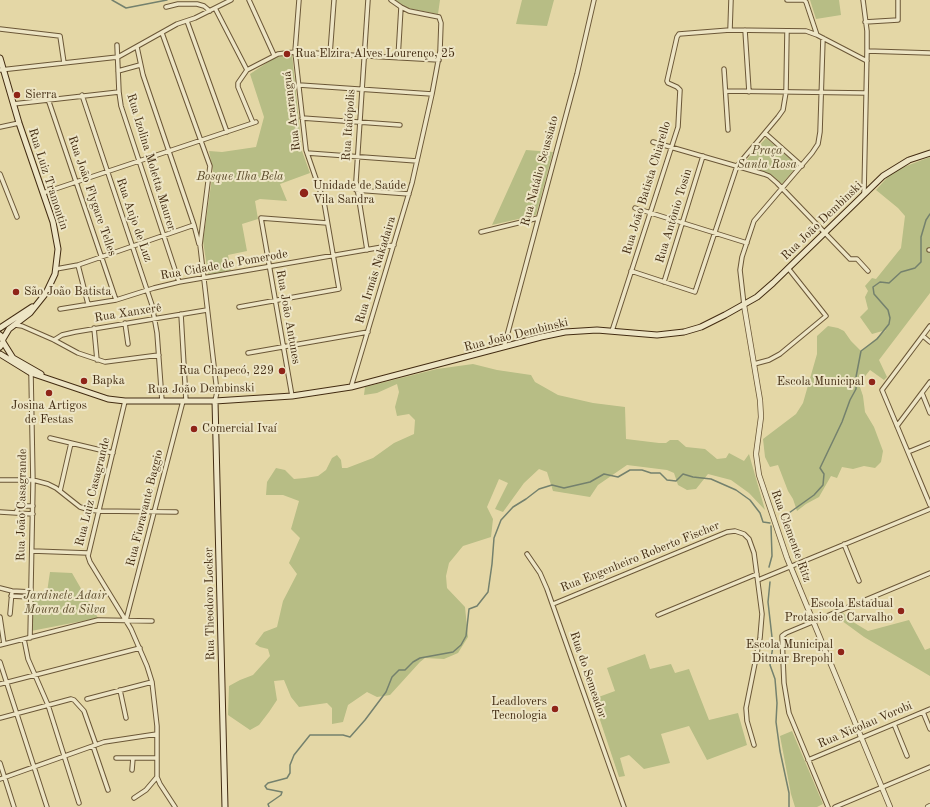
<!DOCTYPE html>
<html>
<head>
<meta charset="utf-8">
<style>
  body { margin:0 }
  canvas { display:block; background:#e4d7a6 }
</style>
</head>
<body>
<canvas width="930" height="807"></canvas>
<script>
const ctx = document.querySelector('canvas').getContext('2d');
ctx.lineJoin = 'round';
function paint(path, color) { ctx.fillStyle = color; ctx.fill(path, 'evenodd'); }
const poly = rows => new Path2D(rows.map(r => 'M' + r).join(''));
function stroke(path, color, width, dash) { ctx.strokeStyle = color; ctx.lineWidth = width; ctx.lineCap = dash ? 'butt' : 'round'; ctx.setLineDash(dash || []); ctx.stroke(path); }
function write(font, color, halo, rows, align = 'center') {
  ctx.font = font + ' "Old Standard TT",serif'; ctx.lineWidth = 4; ctx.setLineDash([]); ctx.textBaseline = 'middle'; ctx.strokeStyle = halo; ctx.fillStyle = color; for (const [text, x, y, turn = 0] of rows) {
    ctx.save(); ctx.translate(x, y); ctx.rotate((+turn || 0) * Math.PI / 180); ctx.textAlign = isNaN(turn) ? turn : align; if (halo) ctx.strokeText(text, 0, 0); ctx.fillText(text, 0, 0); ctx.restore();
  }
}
const green = poly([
  [395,0,440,0,438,14,407,8],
  [522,0,554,0,547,26,516,24],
  [810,0,839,0,841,15,816,19],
  [292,54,302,151,310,173,280,184,287,201,260,199,255,201,258,219,242,224,247,251,228,255,231,272,208,274,203,241,213,171,209,151,222,152,256,147,264,117,250,74,274,58],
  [766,138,798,165,782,184,775,178,766,172,743,164],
  [526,150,553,152,536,215,492,225],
  [930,157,930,293,879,360,887,377,884,380,870,370,859,384,863,396,865,412,874,427,883,451,881,462,875,468,864,466,853,469,842,467,837,478,831,476,819,497,806,504,797,511,793,499,788,491,778,465,770,467,765,457,763,439,796,414,803,403,817,354,817,336,828,326,838,328,844,331,851,341,861,351,886,330,872,334,860,317,868,309,865,297,868,291,865,286,872,278,876,279,901,248,905,216,898,208,876,190,893,171],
  [473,364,497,370,531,375,535,382,558,395,593,403,625,407,626,439,659,443,666,443,670,440,678,440,686,447,705,449,717,459,726,458,729,453,744,461,749,454,765,510,749,493,731,480,708,474,696,489,687,490,678,485,674,473,667,470,627,465,598,485,590,497,553,491,547,472,539,469,524,483,503,512,495,509,508,483,499,479,487,507,493,519,491,537,463,546,449,563,446,576,447,588,465,607,468,637,458,653,444,659,425,658,420,662,390,695,377,697,367,692,348,705,343,722,332,724,332,708,327,703,299,707,291,697,284,680,274,681,277,700,269,712,259,725,250,730,228,715,229,686,240,680,253,675,270,656,268,649,260,647,255,644,264,632,277,627,283,601,297,574,289,563,300,538,291,529,299,501,283,495,266,495,267,482,276,468,285,470,294,479,305,478,318,476,326,470,332,458,337,455,341,460,342,468,347,468,373,458,394,443,414,434,415,420,409,414,397,416,395,407,399,392,397,384,377,393,364,395,365,387,437,369],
  [50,572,72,573,98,618,31,631,33,591,47,592],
  [841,611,853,622,868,631,909,620,925,650,930,648,930,676,864,637,834,615],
  [645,654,650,669,671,664,675,673,689,669,709,720,738,713,747,745,707,760,689,726,661,734,670,763,644,769,629,755,620,758,625,776,619,777,593,699,615,691,607,668],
  [792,731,823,804,817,807,795,807,791,794,780,736]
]);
const stream = poly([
  [112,0,126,8,167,0],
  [782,518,814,495,823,485,824,474,820,468,842,422,850,400,856,389,856,377,861,351,877,339,889,324,890,318,888,310,874,294,873,287,880,282,889,283,901,272,915,268,921,262,921,237,926,220,930,214],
  [769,567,772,556,771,526],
  [770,582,768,602,773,646,770,665,775,679,777,703,776,722,780,751,789,793,789,807],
  [269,807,268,804,281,795,282,792,267,789,265,786,268,783,287,778,290,773,290,765,294,755,310,735,343,735,350,737,365,720,386,692,392,677,399,670,405,670,413,662,420,658,453,652,461,645,466,636,469,609,477,606,488,592,492,564,494,538,501,520,513,507,526,499,539,489,552,485,564,488,590,482,604,474,618,477,630,470,642,470,651,473,660,473,667,480,676,481,683,474,693,477,711,479,736,490,750,500,760,513,763,522,770,523]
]);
const minor = poly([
  [249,0,274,55],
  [787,0,804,0,806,2,817,35],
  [863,0,867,31,867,51,864,194],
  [166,7,178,4,197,4,204,6,210,11],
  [215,8,247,70],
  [187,21,227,132],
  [865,22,898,20,898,0],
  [0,29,60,36,64,63],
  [730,30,731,0],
  [745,30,749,92],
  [162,33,210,166,200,245,217,392,215,401],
  [117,45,119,92,121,106,179,282],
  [137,47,143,75,194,225,199,244],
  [867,51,930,53],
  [330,54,334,0],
  [398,58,401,7],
  [724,69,728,130],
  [0,70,118,57,177,24,195,18,231,0],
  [118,71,140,65],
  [299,85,432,94],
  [726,91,866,93],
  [82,95,152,305,157,333,162,401],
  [48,99,116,300],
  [13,104,119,92],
  [302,118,400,125],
  [253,123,238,87,238,83,247,70,278,54,295,52,439,60],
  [0,127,19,123],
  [765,133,802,166],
  [653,142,764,174,769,176,777,183,850,259,857,259,868,271],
  [307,153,417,161],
  [0,174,17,217],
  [356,190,409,194],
  [43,193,256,122],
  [635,208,747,243],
  [481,232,538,218],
  [367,250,356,181,368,0],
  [929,250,930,250],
  [78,265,88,304],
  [56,269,78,265,194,225],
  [631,271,695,292,737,166,778,117,783,110,786,92,787,31],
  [664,282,703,156],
  [744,305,740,270,742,257,754,221,812,153,818,144,820,132,823,38],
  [239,307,339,289,324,202,306,150,295,52,299,0],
  [60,309,116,300,154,288,179,282,394,245],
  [181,314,186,401],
  [125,323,128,344],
  [15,325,22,326,54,340,78,353,105,362,159,355],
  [930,326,882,390,930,505],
  [94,328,97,360],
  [612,331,678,127,680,90,677,87,668,83,667,81,677,37,679,34,730,30,806,31,817,35,867,61],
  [923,336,930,342],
  [54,340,62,335,75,332,207,310],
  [504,347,577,74,594,0],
  [248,353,368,332],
  [754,364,769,360,780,354,826,316,788,268],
  [351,387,412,183,432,94,440,51,441,23,439,17,409,11,401,7,391,0],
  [922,393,930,413],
  [292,396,261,218,327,223],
  [125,401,88,556,90,562,131,629,147,666,152,682,157,726,157,777,160,784,175,807],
  [897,426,930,382],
  [50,438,113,453],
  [908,452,930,443],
  [0,480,33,480,48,484,56,488,80,507,90,510,98,511,176,512],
  [60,491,71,443],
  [0,512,33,514],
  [16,513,19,506,33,506],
  [844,544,859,581],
  [32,551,88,553],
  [527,554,540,573,547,589,624,807],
  [758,580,930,509],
  [0,588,12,591,31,592],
  [11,596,31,597],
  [553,604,727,532,735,531,744,534,749,539,754,553,762,614,760,638,746,708,747,721,754,745],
  [10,614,12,591],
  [658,615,757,574],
  [0,617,4,644],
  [126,620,183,401],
  [30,638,33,484,31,373],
  [24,639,28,659,48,705,79,803],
  [0,645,98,620,152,621],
  [0,662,47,807],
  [0,684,140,648],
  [120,690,126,718],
  [87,699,152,682],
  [923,712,930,729],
  [0,718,71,699,74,700,84,711,96,745],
  [894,724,907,756],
  [93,746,108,790],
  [116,758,156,758],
  [808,760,930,709],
  [0,763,14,807],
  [132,770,133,758],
  [0,779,104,742,157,734],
  [134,798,146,790,157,777],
  [828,807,789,713,784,683,782,636,786,633,930,573],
  [835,807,930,767]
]);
const tertiary = poly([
  [744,305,760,400,761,417,756,454,759,475,787,558,890,807],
  [928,807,930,806]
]);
const secondary = poly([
  [0,58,19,123,53,222,58,249,55,274,46,293,30,313,9,329,3,339],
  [0,328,32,307],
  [0,335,2,337,3,342,0,347],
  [3,342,13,358,41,374],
  [0,354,31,373,108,399,125,401,215,401,292,396,351,387,541,337,565,332,597,330,657,335,684,332,701,327,725,315,757,297,773,283,883,176,909,160,930,153],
  [215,401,225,807]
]);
const markers = [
  [287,54,4,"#8f2418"],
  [17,95,4,"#8f2418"],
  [304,193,5,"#8f2418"],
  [16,292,4,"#8f2418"],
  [282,371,4,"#8f2418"],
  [84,381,4,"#8f2418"],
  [872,382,4,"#8f2418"],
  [49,393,4,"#8f2418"],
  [194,429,4,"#8f2418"],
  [901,611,4,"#8f2418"],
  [841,652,4,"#8f2418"],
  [555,709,4,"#8f2418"]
];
const poiNames = [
  ["Rua Elzira Alves Lourenço, 25",295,54],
  ["Sierra",25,95],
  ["Unidade de Saúde",313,186],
  ["Vila Sandra",313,200],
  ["São João Batista",24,292],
  ["Rua Chapecó, 229",274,371,"right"],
  ["Bapka",92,381],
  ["Escola Municipal",864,382,"right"],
  ["Josina Artigos",49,406,"center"],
  ["de Festas",49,420,"center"],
  ["Comercial Ivaí",202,429],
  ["Escola Estadual",893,604,"right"],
  ["Protasio de Carvalho",893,618,"right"],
  ["Escola Municipal",833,645,"right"],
  ["Ditmar Brepohl",833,659,"right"],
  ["Leadlovers",547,702,"right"],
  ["Tecnologia",547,716,"right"]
];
const streetNames = [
  ["Rua Araranguá",292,111,-97],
  ["Rua Itaiópolis",349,125,-86],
  ["Rua Izolina Moletta Maurer",151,162,73],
  ["Rua Natálio Scussiato",540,171,-75],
  ["Rua Luiz Tramontin",48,179,72],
  ["Rua João Batista Chiarello",647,188,-73],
  ["Rua João Flygare Telles",92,196,71],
  ["Rua Antônio Tosin",674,216,-73],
  ["Rua Anjo de Luz",134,220,71],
  ["Rua João Dembinski",822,221,-44],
  ["Rua Cidade de Pomerode",224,265,-10],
  ["Rua Irmãs Nakadaira",376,270,-73],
  ["Rua Xanxerê",128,313,-9],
  ["Rua João Antunes",288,317,80],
  ["Rua João Dembinski",516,335,-14],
  ["Rua João Dembinski",201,389,-1],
  ["Rua Luiz Casagrande",93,492,-76],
  ["Rua João Casagrande",22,505,-89],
  ["Rua Fioravante Baggio",145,508,-76],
  ["Rua Clemente Ritz",791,536,70],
  ["Rua Engenheiro Roberto Fischer",640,557,-22],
  ["Rua Theodoro Locker",210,604,-91],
  ["Rua do Semeador",588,675,71],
  ["Rua Nicolau Vorobi",865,725,-23]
];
const parkNames = [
  ["Praça",767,151],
  ["Santa Rosa",767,165],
  ["Bosque Ilha Bela",240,177],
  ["Jardinete Adair",65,596],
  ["Moura da Silva",65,610]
];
paint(green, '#b7bd85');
stroke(stream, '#74816d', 1.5);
stroke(minor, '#6b5737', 5.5);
stroke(tertiary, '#6b5737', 6);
stroke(secondary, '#432c12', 7);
stroke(minor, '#ede5c5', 3.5);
stroke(tertiary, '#ede5c5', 4.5);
stroke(secondary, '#ede5c5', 5);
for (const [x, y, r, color] of markers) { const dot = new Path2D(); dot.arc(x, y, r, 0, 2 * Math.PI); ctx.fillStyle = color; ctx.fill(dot); stroke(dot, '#ede5c5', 1.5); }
write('12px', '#432c12', '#ede5c5', poiNames, 'left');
write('12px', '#432c12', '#ede5c5', streetNames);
write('italic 12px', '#5a4929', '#ede5c5', parkNames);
</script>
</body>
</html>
